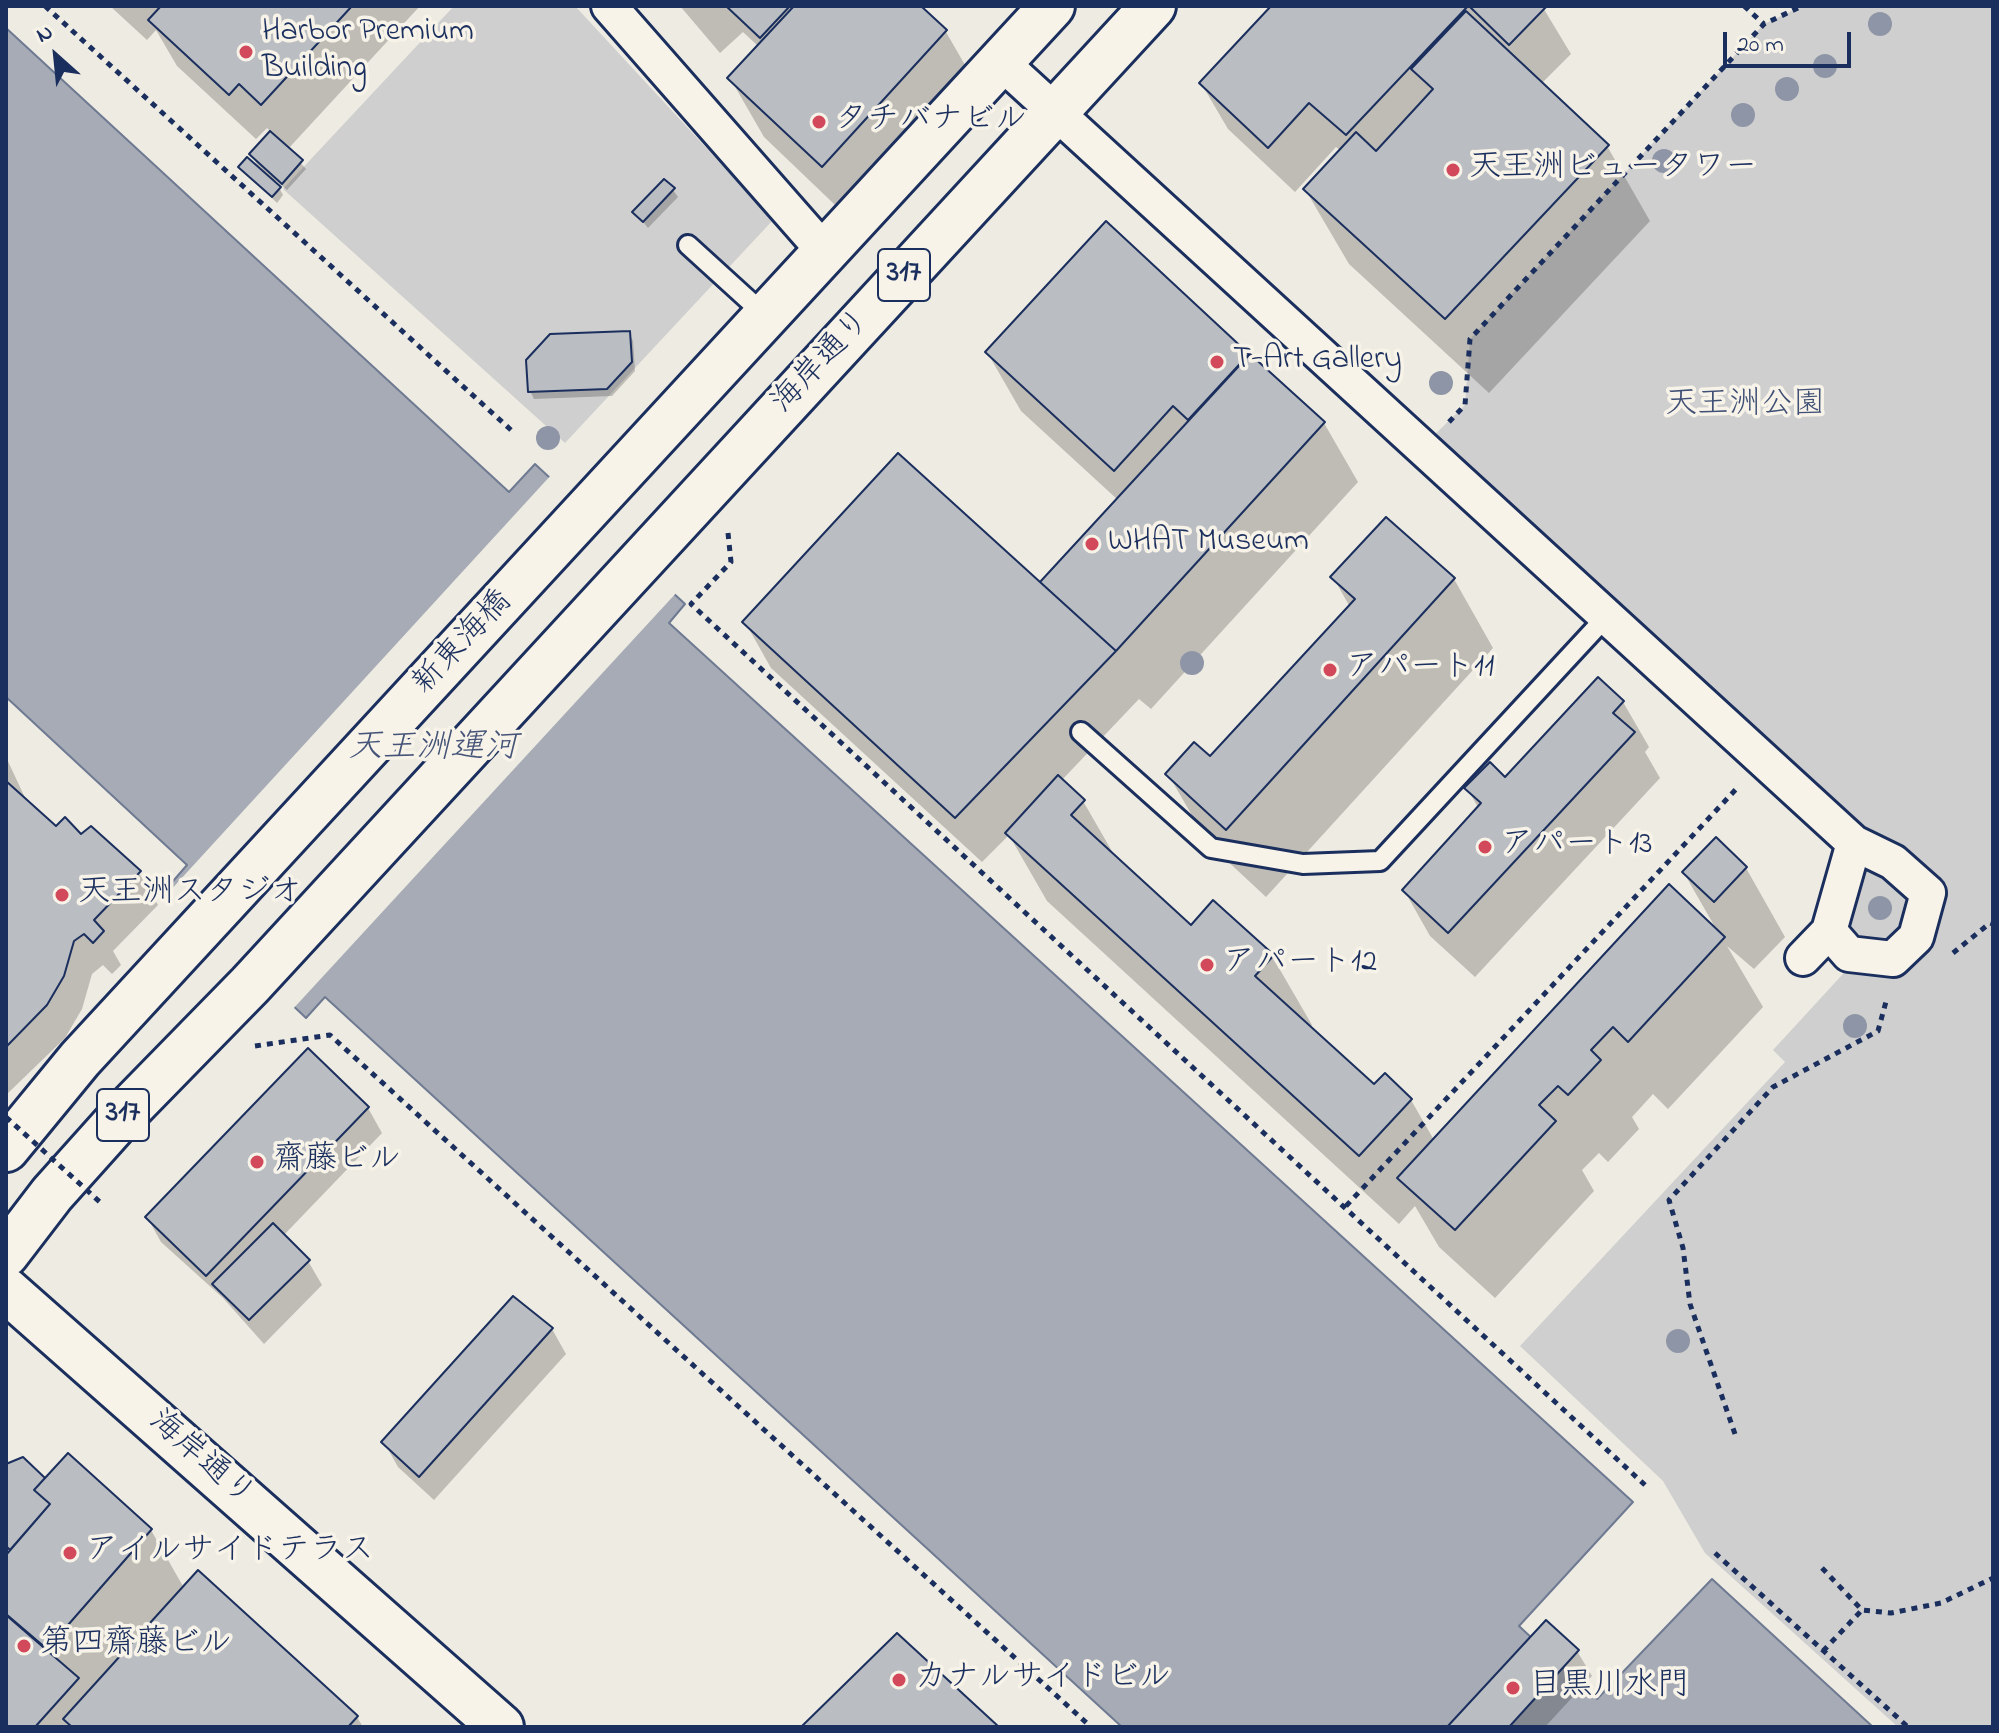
<!DOCTYPE html>
<html>
<head>
<meta charset="utf-8">
<style>
  body { margin:0 }
  #map { position:relative; width:1999px; height:1733px; overflow:hidden; background:#eeebe2; font-family:"Indie Flower",sans-serif }
  canvas { display:block }
  .frame { position:absolute; inset:0; border:8px solid #1b2f5e; pointer-events:none }
  .north { position:absolute; left:16px; top:16px; width:80px; height:80px; -webkit-text-stroke:6px #f7f3e8; paint-order:stroke; rotate:333deg; font-size:22px; font-weight:700; line-height:32px; text-align:center; color:#1b2f5e }
  .north::after { content:''; display:block; margin:auto; width:28px; height:36px; background:#1b2f5e; clip-path:polygon(50% 0,100% 100%,50% 72%,0 100%) }
  .scale { position:absolute; left:1723px; top:32px; width:128px; height:36px; box-sizing:border-box; border:4px solid #1b2f5e; border-top:0; padding-left:10px; font-size:24px; line-height:28px; white-space:nowrap; color:#1b2f5e; -webkit-text-stroke:6px #f7f3e8; paint-order:stroke }
</style>
</head>
<body>
<div id="map">
<canvas width="1999" height="1733"></canvas>
<div class="frame"></div>
<div class="north">N</div>
<div class="scale">20 m</div>
</div>
<script>
const ctx = document.querySelector('canvas').getContext('2d');
ctx.lineJoin = 'round';
function paint(path, color) { ctx.fillStyle = color; ctx.fill(path, 'evenodd'); }
const poly = rows => new Path2D(rows.map(r => 'M' + r).join(''));
function stroke(path, color, width, dash) { ctx.strokeStyle = color; ctx.lineWidth = width; ctx.lineCap = dash ? 'butt' : 'round'; ctx.setLineDash(dash || []); ctx.stroke(path); }
function write(font, color, halo, rows, align = 'center') {
  ctx.font = font + ' "Indie Flower","Klee One",sans-serif'; ctx.lineWidth = 7; ctx.setLineDash([]); ctx.textBaseline = 'middle'; ctx.strokeStyle = halo; ctx.fillStyle = color; for (const [text, x, y, turn = 0] of rows) {
    ctx.save(); ctx.translate(x, y); ctx.rotate((+turn || 0) * Math.PI / 180); ctx.textAlign = isNaN(turn) ? turn : align; if (halo) ctx.strokeText(text, 0, 0); ctx.fillText(text, 0, 0); ctx.restore();
  }
}
const green = poly([
  [454,6,575,6,773,220,565,443,283,189],
  [1802,6,1993,6,1993,1727,1898,1727,1705,1553,1663,1481,1520,1346,1785,1062,1773,1050,1853,963,1829,931,1854,843,1422,447,1465,405,1470,339,1764,24]
]);
const water = poly([
  [6,28,509,492,535,464,685,604,669,623,1633,1502,1519,1626,1597,1699,1712,1579,1873,1727,1122,1727,325,997,306,1018,168,887,187,865,6,697,6,28]
]);
const pier = poly([
  [552,474,678,591,292,1010,168,893]
]);
const shadow = poly([
  [110,6,420,6,288,149,306,169,287,190,275,180,283,195,277,203,240,167,260,170,251,154,271,132,267,128,256,139,177,66,156,30,147,40],
  [680,6,918,6,946,32,980,91,856,225,764,137,730,78,759,47,743,32,720,53],
  [1274,6,1542,6,1571,54,1541,84,1607,146,1650,221,1489,393,1349,264,1305,189,1341,151,1336,147,1295,192,1228,129,1201,83],
  [673,190,678,197,648,228,635,212],
  [1106,223,1324,423,1358,482,1151,709,1139,699,1061,781,1083,801,1117,860,1191,928,1272,956,1312,1025,1309,1028,1374,1087,1411,1100,1434,1140,1719,934,1684,873,1746,868,1785,937,1754,969,1727,946,1763,1007,1668,1109,1653,1094,1632,1117,1639,1129,1608,1162,1599,1153,1582,1170,1594,1191,1495,1298,1439,1247,1415,1206,1399,1224,1047,901,1009,835,982,862,771,668,745,622,1040,585,1118,500,1021,411,987,352],
  [629,333,633,341,635,371,612,396,534,399,530,391],
  [1333,577,1454,579,1493,648,1266,897,1208,843,1168,774,1210,759,1350,607],
  [1623,702,1649,747,1645,752,1660,778,1475,977,1430,936,1404,890,1479,809,1467,788,1505,780],
  [6,757,27,802,56,829,81,837,139,873,158,905,113,951,121,965,112,974,103,965,92,974,82,1009,65,1038,6,1095],
  [308,1051,368,1108,382,1133,283,1236,308,1261,322,1285,264,1344,223,1298,161,1242,147,1217],
  [552,1329,566,1354,434,1500,398,1467,384,1442],
  [23,1460,45,1481,151,1530,184,1588,357,1717,363,1727,6,1727,6,1558,11,1552,6,1548,6,1466],
  [1577,1651,1592,1676,1545,1727,1450,1727]
]);
const building = poly([
  [161,6,352,6,261,105,239,84,229,95,148,20,161,6],
  [726,6,790,6,760,38,726,6],
  [794,6,921,6,947,30,822,167,727,78,794,6],
  [1271,6,1468,6,1346,135,1309,103,1268,148,1199,83,1271,6],
  [1469,6,1545,6,1546,7,1509,45,1469,6],
  [1466,11,1609,145,1445,319,1303,189,1356,132,1376,151,1433,89,1411,69,1466,11],
  [270,131,303,160,282,184,249,154,270,131],
  [247,157,281,187,272,197,238,167,247,157],
  [664,179,675,188,643,222,632,212,664,179],
  [1106,221,1249,354,1188,420,1173,406,1114,471,985,352,1106,221],
  [630,331,632,362,607,389,528,392,526,360,550,334,630,331],
  [1250,354,1325,422,1116,651,1040,582,1250,354],
  [898,453,1116,651,955,818,742,622,898,453],
  [1386,517,1455,578,1226,830,1165,774,1194,742,1210,756,1355,599,1330,577,1386,517],
  [1598,677,1624,701,1613,713,1635,732,1448,933,1402,890,1481,803,1464,788,1490,762,1505,777,1598,677],
  [1058,775,1085,800,1071,815,1191,925,1213,900,1274,955,1255,976,1374,1084,1385,1073,1412,1099,1359,1156,1005,833,1058,775],
  [6,781,56,826,65,817,81,834,91,826,141,871,94,920,104,931,93,943,84,934,74,941,64,976,47,1005,6,1047,6,781],
  [1716,837,1747,867,1714,902,1682,872,1716,837],
  [1669,884,1725,937,1628,1042,1613,1027,1591,1050,1601,1060,1568,1095,1558,1086,1539,1105,1556,1121,1455,1230,1397,1178,1669,884],
  [308,1048,369,1107,206,1276,145,1217,308,1048],
  [273,1223,310,1260,249,1320,212,1284,273,1223],
  [513,1296,553,1328,419,1477,381,1442,513,1296],
  [68,1453,152,1529,47,1649,6,1614,6,1555,50,1504,34,1490,68,1453],
  [23,1457,45,1478,34,1490,50,1504,10,1550,6,1546,6,1464,23,1457],
  [198,1570,358,1716,348,1727,72,1727,63,1719,198,1570],
  [6,1615,79,1678,35,1727,6,1727,6,1615],
  [1546,1620,1579,1650,1509,1727,1447,1727,1546,1620],
  [897,1633,999,1727,801,1727,897,1633]
]);
const path = poly([
  [45,6,511,430],
  [1744,6,1764,24],
  [1449,422,1465,405,1470,339,1764,24,1802,6],
  [728,533,731,562,691,604,1645,1485],
  [1953,953,1990,923,1993,924],
  [255,1046,330,1035,1091,1727],
  [1346,1206,1739,786],
  [1735,1434,1690,1304,1683,1248,1669,1200,1773,1087,1878,1031,1887,998],
  [1715,1553,1908,1727],
  [1822,1568,1862,1610,1891,1613,1941,1603,1993,1578],
  [1823,1651,1862,1610]
]);
const lane = poly([
  [688,245,766,316],
  [1081,732,1211,848,1303,864,1380,861,1606,617]
]);
const street = poly([
  [609,6,825,252],
  [1001,62,1854,843,1893,862,1928,893,1916,937,1893,959,1849,954,1829,931,1854,843],
  [1803,958,1829,931]
]);
const primary = poly([
  [6,1149,80,1059,1052,6],
  [6,1254,52,1194,121,1117,250,985,1153,6]
]);
const highway = poly([
  [6,1290,501,1727]
]);
const pathBridge = poly([
  [6,1117,101,1203]
]);
const trees = [
  [1880,24],
  [1825,66],
  [1787,89],
  [1743,115],
  [1664,161],
  [1441,383],
  [548,438],
  [1192,663],
  [1880,908],
  [1855,1026],
  [1678,1341]
];
const markers = [
  [246,52,8,"#d1495b"],
  [819,122,8,"#d1495b"],
  [1453,170,8,"#d1495b"],
  [1217,362,8,"#d1495b"],
  [1092,544,8,"#d1495b"],
  [1330,670,8,"#d1495b"],
  [1485,847,8,"#d1495b"],
  [62,895,8,"#d1495b"],
  [1207,965,8,"#d1495b"],
  [257,1162,8,"#d1495b"],
  [70,1553,8,"#d1495b"],
  [24,1646,8,"#d1495b"],
  [899,1680,8,"#d1495b"],
  [1513,1688,8,"#d1495b"]
];
const shields = [
  [904,275,52],
  [123,1115,52]
];
const shieldNames = [
  ["317",904,275],
  ["317",123,1115]
];
const poiNames = [
  ["Harbor Premium",262,34],
  ["Building",262,71],
  ["タチバナビル",835,122],
  ["天王洲ビュータワー",1469,170],
  ["T-Art Gallery",1233,362],
  ["WHAT Museum",1108,544],
  ["アパート11",1346,670],
  ["アパート13",1501,847],
  ["天王洲スタジオ",78,895],
  ["アパート12",1223,965],
  ["齋藤ビル",273,1162],
  ["アイルサイドテラス",86,1553],
  ["第四齋藤ビル",40,1646],
  ["カナルサイドビル",915,1680],
  ["目黒川水門",1529,1688]
];
const streetNames = [
  ["海岸通り",823,363,-47],
  ["新東海橋",464,644,-47],
  ["海岸通り",200,1460,41]
];
const parkNames = [
  ["天王洲公園",1745,407]
];
const waterNames = [
  ["天王洲運河",433,750]
];
paint(green, '#cfcfcf');
paint(water, '#a6abb5');
stroke(water, '#6e7992', 2);
paint(pier, '#eeebe2');
paint(shadow, '#0003');
paint(building, '#babdc2');
stroke(building, '#1b2f5e', 2);
stroke(lane, '#1b2f5e', 24);
stroke(street, '#1b2f5e', 40);
stroke(primary, '#1b2f5e', 50);
stroke(highway, '#1b2f5e', 50);
stroke(path, '#1b2f5e', 5, [6, 6]);
stroke(lane, '#f7f3e8', 18);
stroke(street, '#f7f3e8', 34);
stroke(primary, '#f7f3e8', 44);
stroke(highway, '#f7f3e8', 44);
stroke(pathBridge, '#1b2f5e', 5, [6, 6]);
ctx.fillStyle = '#8e95a6';
for (const [x, y] of trees) { ctx.beginPath(); ctx.arc(x, y, 12, 0, 2 * Math.PI); ctx.fill(); }
for (const [x, y, r, color] of markers) { const dot = new Path2D(); dot.arc(x, y, r, 0, 2 * Math.PI); ctx.fillStyle = color; ctx.fill(dot); stroke(dot, '#f7f3e8', 3); }
for (const [x, y, w] of shields) { const box = new Path2D(); box.roundRect(x - w / 2, y - 26, w, 52, 6); ctx.fillStyle = '#f7f3e8'; ctx.fill(box); stroke(box, '#1b2f5e', 2); }
write('bold 30px', '#1b2f5e', null, shieldNames);
write('32px', '#1b2f5e', '#f7f3e8', poiNames, 'left');
write('32px', '#1b2f5e', '#f7f3e8', streetNames);
write('32px', '#3f4f75', '#f7f3e8', parkNames);
write('italic 34px', '#455478', '#f7f3e8', waterNames);
</script>
</body>
</html>
